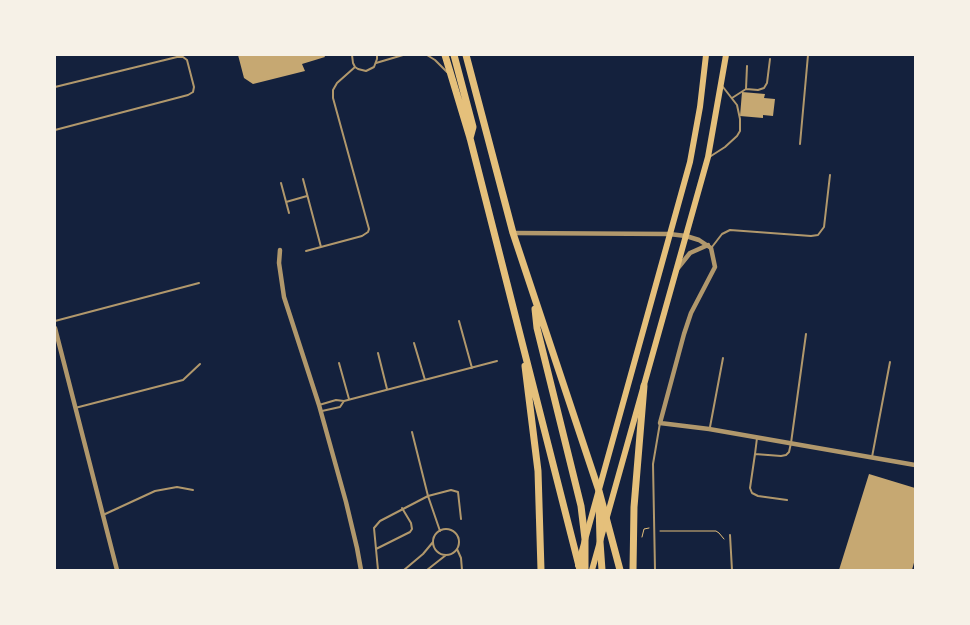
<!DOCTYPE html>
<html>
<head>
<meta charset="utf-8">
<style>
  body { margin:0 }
  #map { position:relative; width:970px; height:625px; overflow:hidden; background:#14213d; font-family:Lato,sans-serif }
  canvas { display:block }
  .frame { position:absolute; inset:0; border:56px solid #f6f1e7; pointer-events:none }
</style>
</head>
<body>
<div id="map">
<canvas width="970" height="625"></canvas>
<div class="frame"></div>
</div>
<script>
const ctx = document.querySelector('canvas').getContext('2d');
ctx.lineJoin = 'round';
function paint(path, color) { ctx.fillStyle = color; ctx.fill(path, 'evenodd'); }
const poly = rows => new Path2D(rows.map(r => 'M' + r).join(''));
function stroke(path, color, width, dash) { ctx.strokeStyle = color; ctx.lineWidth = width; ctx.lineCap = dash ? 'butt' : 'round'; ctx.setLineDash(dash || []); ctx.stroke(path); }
const building = poly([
  [238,55,324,55,325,57,302,64,305,71,253,84,244,78],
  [742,92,765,94,764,98,775,99,773,116,763,115,763,118,740,116],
  [869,474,915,488,915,559,912,570,839,570]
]);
const path = poly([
  [660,531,716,531,719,533,724,539],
  [642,537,644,529,649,528]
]);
const service = poly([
  [352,55,353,63,355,67,358,69,366,71,374,67,377,59,377,55],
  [427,55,435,60,447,72],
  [376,63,403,55],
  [55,87,177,57,183,57,187,60,194,87,193,92,188,95,55,130],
  [746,89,758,90,764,88,767,83,770,59],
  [732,98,746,89,747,66],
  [800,144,808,55],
  [711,156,725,147,737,136,740,131,740,119,737,105,723,87],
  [303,179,321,247],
  [281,183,289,213],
  [286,202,307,196],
  [712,247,722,234,730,230,811,236,818,235,824,227,830,175],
  [306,251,362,236,368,232,369,229,333,98,333,90,337,83,355,67],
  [55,321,199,283],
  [459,321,472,368],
  [414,343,425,380],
  [378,353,387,389],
  [339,363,349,399],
  [319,405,336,400,344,401,497,361],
  [75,408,183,380,200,364],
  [322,411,340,407,344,401],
  [710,427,723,358],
  [412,432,428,496,440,531],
  [755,454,757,438],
  [872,457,890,362],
  [787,500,758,496,752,493,750,488,755,454,781,456,786,455,789,452,791,443,806,334],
  [103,515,155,491,177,487,193,490],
  '433 542a13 13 0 1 1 26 0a13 13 0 1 1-26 0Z',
  [730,535,732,570],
  [376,549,410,532,412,529,411,523,402,508],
  [457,549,461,558,462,570],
  [378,570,374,528,380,521,428,496,451,490,458,492,461,519],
  [404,570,423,554,433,542],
  [427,570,446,555],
  [655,570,653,464,660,423]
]);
const minor = poly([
  [513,233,669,234,686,236,699,240,711,248,715,267,691,313,684,334,660,423,709,429,915,465],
  [280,250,279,263,284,297,319,405,346,502,357,548,361,570],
  [678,268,690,253,708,245],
  [55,328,117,570]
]);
const secondary = poly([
  [578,565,690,162,700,107,706,55],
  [592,570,708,157,726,55]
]);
const primary = poly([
  [445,55,470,138,580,570],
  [454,55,473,127,470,138],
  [466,55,513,233,599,491,620,570],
  [535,309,537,328,581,506,585,539,585,570],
  [525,366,538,471,541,570],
  [599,500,600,542,602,570],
  [633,570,634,507,644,386]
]);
paint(building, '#c6a872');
stroke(path, '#e5c07b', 1);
stroke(service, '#b1986c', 2);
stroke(minor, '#b1986c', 4.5);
stroke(secondary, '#e5c07b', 6);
stroke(primary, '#e5c07b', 7);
</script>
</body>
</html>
